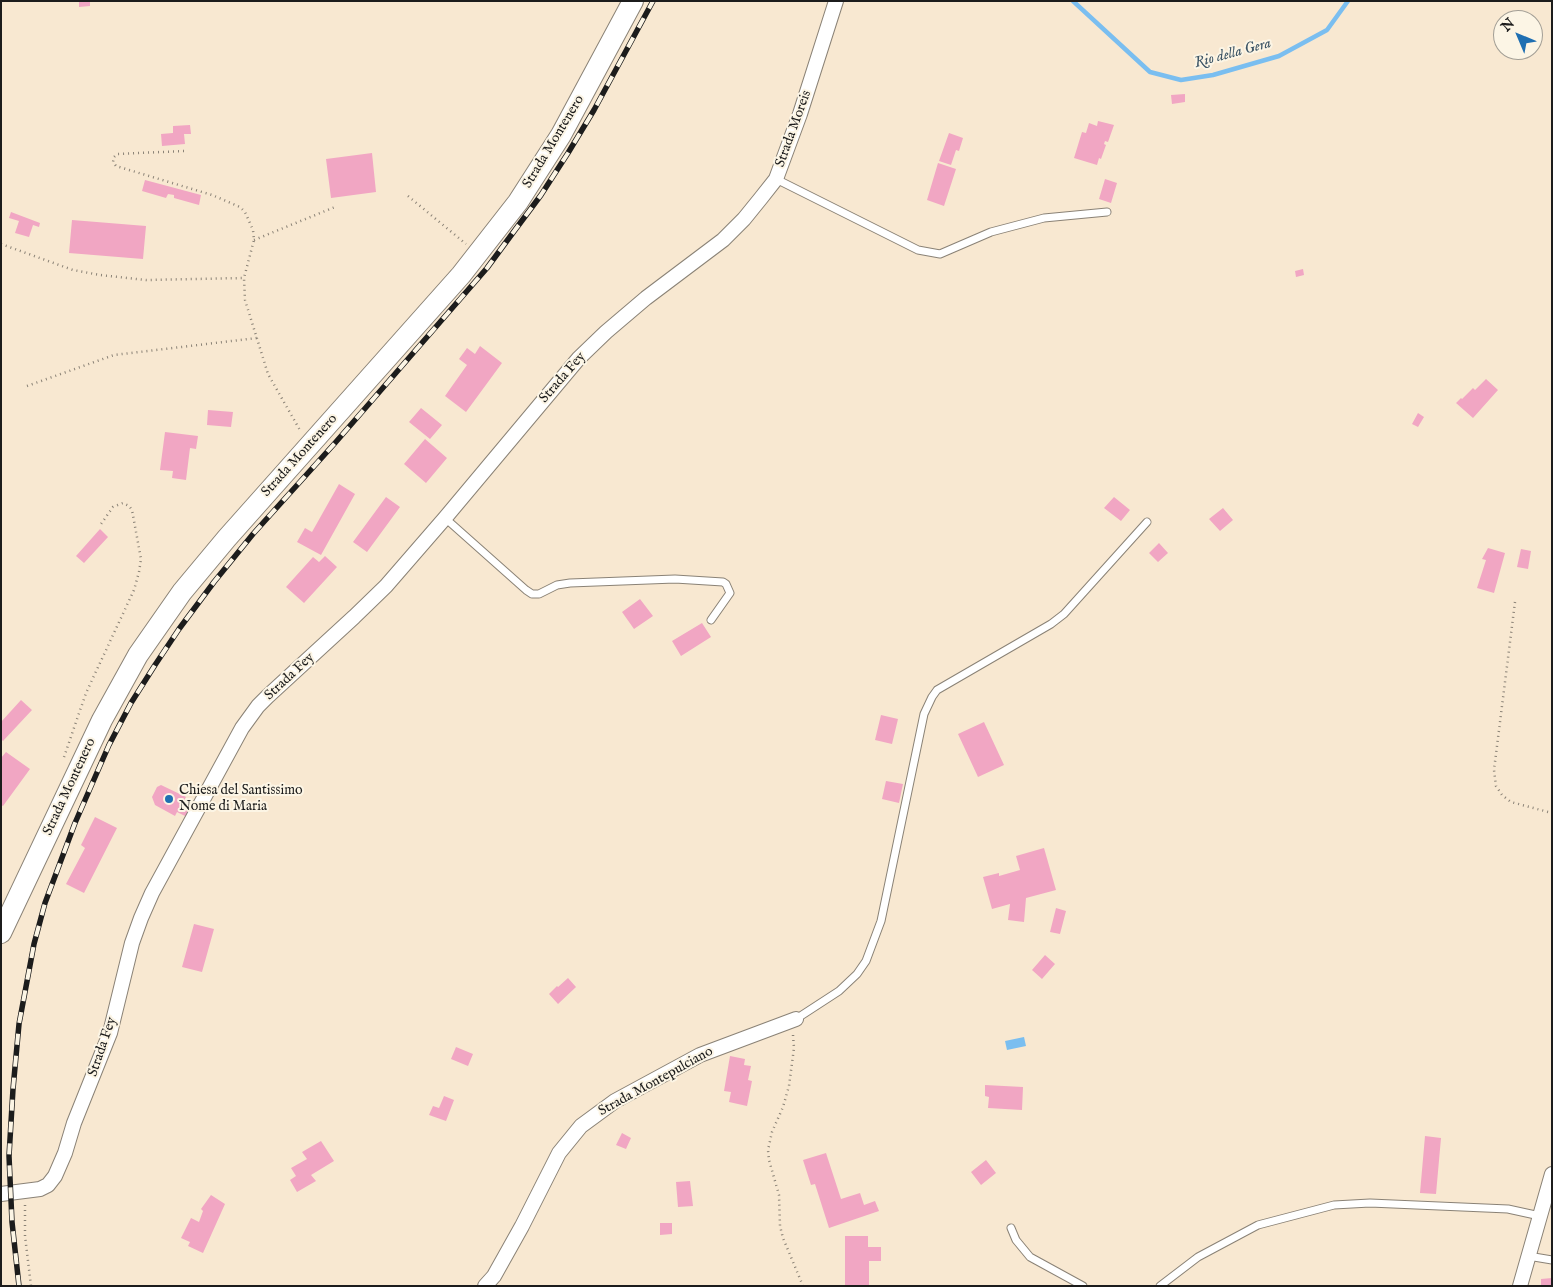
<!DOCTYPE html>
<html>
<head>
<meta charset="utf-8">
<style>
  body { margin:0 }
  #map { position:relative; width:1553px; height:1287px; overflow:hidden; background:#f8e8d1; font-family:"IM FELL English",serif }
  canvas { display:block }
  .frame { position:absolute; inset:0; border:2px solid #1c1c1c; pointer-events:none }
  .north { position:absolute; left:1493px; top:10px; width:50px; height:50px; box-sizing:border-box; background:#fcf5e5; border:1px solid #a29e95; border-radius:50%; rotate:315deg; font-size:14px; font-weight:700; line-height:20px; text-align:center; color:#1c1c1c }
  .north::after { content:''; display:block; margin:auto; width:18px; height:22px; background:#1f6fb2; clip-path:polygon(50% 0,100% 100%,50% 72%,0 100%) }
</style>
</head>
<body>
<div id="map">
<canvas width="1553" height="1287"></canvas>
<div class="frame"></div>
<div class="north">N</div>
</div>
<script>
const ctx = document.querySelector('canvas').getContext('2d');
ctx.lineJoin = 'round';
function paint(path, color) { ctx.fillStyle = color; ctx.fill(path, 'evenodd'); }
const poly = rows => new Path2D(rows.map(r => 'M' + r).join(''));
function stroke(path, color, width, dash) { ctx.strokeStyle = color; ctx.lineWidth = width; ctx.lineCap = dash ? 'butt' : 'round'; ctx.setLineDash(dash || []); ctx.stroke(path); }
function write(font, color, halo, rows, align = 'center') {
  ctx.font = font + ' "IM FELL English",serif'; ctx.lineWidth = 4; ctx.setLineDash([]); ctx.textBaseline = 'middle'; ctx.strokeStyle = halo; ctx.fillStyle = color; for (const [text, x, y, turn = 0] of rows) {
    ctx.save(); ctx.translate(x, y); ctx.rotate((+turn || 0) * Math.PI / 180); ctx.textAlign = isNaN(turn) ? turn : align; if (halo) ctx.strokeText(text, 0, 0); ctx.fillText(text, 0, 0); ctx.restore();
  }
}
const water = poly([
  [1024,1037,1026,1046,1007,1050,1005,1041]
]);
const stream = poly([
  [1073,1,1150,72,1181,80,1213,75,1279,56,1327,30,1348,1]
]);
const building = poly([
  [79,1,90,1,90,6,79,7],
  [1185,94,1185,102,1172,104,1171,95],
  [1098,121,1114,125,1108,142,1105,141,1104,144,1106,145,1101,159,1099,158,1097,165,1074,158,1082,132,1086,133,1089,123,1097,126],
  [190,125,191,134,184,134,185,144,162,146,161,134,173,133,173,126],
  [949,133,963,138,959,151,956,150,951,165,939,161],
  [372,153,376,192,331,198,326,159],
  [938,163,956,169,944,206,927,200],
  [1105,179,1117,183,1111,203,1099,199],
  [145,180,201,195,199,205,174,198,174,195,168,194,166,198,142,191],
  [11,212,40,223,39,227,33,225,29,237,15,233,19,221,9,218],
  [72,220,146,226,143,259,69,253],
  [1303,269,1304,275,1296,277,1295,271],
  [480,346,502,363,466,412,445,396,467,365,459,359,467,348,475,354],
  [1486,379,1498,390,1473,418,1456,403,1461,398,1462,399,1473,388,1475,390],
  [421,408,442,425,430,439,409,422],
  [208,410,233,412,231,427,207,425],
  [1418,413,1424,417,1418,427,1412,424],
  [165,432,198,436,196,449,190,448,186,480,172,478,173,471,160,470],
  [425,439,447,458,426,483,404,464],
  [339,484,355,494,321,555,297,542,305,528,312,532],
  [386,497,400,507,367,552,353,542],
  [1114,497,1130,510,1121,521,1104,508],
  [1223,508,1233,520,1220,531,1209,519],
  [100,529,108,537,84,563,76,556],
  [1159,543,1168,553,1158,562,1149,553],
  [1488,548,1505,553,1494,593,1477,588,1486,560,1482,559],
  [1521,549,1531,551,1528,569,1517,567],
  [325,556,337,567,304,603,286,587,313,557,319,562],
  [640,599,653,616,634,629,622,612],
  [702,623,711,637,681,656,672,641],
  [21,700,32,710,3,741,1,739,1,722],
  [881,715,898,719,892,744,875,740],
  [984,722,1004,765,978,777,958,734],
  [6,752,30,769,3,806,1,805,1,758],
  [886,781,903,784,899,803,882,799],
  [161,785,186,797,183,803,191,808,187,817,177,812,175,816,155,805,152,797,157,787],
  [95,817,117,828,84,893,66,884,85,848,81,845],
  [1044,848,1056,890,1026,898,1024,922,1008,920,1010,904,992,909,983,877,999,873,999,876,1020,870,1016,856],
  [1056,908,1066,911,1060,934,1050,932],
  [194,924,214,929,202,972,182,967],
  [1045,955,1055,964,1042,979,1032,970],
  [568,978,576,987,558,1004,549,994,557,986,558,987],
  [456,1047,473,1054,468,1066,451,1059],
  [730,1056,745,1059,744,1065,751,1066,748,1080,752,1081,747,1106,729,1102,731,1092,724,1091],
  [985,1085,1023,1087,1022,1110,988,1108,989,1097,985,1096],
  [444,1096,454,1100,446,1121,429,1115,433,1106,439,1108],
  [622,1133,631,1138,626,1149,616,1145],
  [1425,1136,1441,1138,1436,1194,1420,1193],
  [321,1141,334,1161,311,1175,316,1181,297,1192,290,1180,296,1176,291,1168,307,1159,302,1152],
  [826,1153,841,1199,860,1193,864,1205,875,1201,879,1211,829,1228,815,1184,811,1185,803,1160],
  [986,1160,996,1173,981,1185,971,1172],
  [690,1181,693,1206,678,1207,676,1182],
  [211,1195,225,1204,203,1253,188,1246,190,1242,181,1238,191,1218,199,1222,203,1211,201,1209],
  [660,1223,672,1223,672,1234,660,1235],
  [845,1236,868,1236,868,1247,881,1247,881,1261,869,1261,869,1286,845,1286],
  [1552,1278,1552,1286,1541,1286,1541,1279]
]);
const path = poly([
  [184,151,117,154,114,157,113,162,116,166,212,195,240,207,245,212,253,230,254,240,244,278,245,300,268,374,301,432],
  [408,196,466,244],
  [254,240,335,207],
  [1,244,73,270,100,275,146,280,244,278],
  [27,386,114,355,257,338],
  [1515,602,1494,770,1496,786,1502,795,1511,802,1552,813],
  [64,757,86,693,134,590,139,572,141,559,132,510,129,506,123,503,120,504,113,507,101,524],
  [793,1035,794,1048,789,1086,783,1107,772,1132,768,1150,769,1160,779,1195,780,1226,783,1238,803,1286],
  [25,1205,25,1236,31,1286]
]);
const lane = poly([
  [776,179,918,250,940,254,991,232,1044,218,1107,212],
  [445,518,526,590,532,594,539,594,557,585,570,583,675,579,723,582,726,584,730,593,711,620],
  [796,1019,839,991,857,974,866,961,881,921,924,714,932,697,937,690,1051,624,1064,614,1147,522],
  [1011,1228,1016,1240,1030,1257,1083,1286],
  [1528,1256,1552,1260],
  [1160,1286,1198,1257,1258,1225,1334,1205,1370,1203,1508,1209,1540,1216]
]);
const street = poly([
  [1,1194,40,1189,48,1185,55,1176,65,1153,74,1123,110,1033,132,943,141,918,152,893,242,728,258,706,268,696,354,617,386,586,445,518,579,358,606,332,646,298,723,240,744,219,761,198,776,179,800,114,836,1],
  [485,1286,494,1276,522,1226,559,1153,581,1126,615,1101,700,1055,796,1019],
  [1520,1286,1552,1174]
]);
const secondary = poly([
  [1,933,102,720,138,655,182,592,227,538,461,275,518,202,561,135,633,1]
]);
const rail = poly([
  [19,1286,12,1222,9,1156,13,1089,19,1024,34,944,45,903,75,823,109,745,131,703,155,665,179,629,214,582,253,534,335,443,487,268,512,234,541,195,568,153,594,110,653,1]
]);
const markers = [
  [169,799,5,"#1f6fb2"]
];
const streetNames = [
  ["Strada Moreis",794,129,-70],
  ["Strada Montenero",554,142,-59],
  ["Strada Fey",563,378,-49],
  ["Strada Montenero",300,456,-48],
  ["Strada Fey",290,677,-43],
  ["Strada Montenero",70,787,-65],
  ["Strada Fey",103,1047,-71],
  ["Strada Montepulciano",656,1082,-29]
];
const poiNames = [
  ["Chiesa del Santissimo",179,791],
  ["Nome di Maria",179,807]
];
const waterNames = [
  ["Rio della Gera",1233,54,-15]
];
paint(water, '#7abef0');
stroke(stream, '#7abef0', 4.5);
paint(building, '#f1a6c3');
stroke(lane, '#8a8276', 9);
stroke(street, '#8a8276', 16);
stroke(secondary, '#8a8276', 22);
stroke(path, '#8a8276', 2.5, [1, 4]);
stroke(lane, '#fff', 7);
stroke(street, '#fff', 14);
stroke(secondary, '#fff', 20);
stroke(rail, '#1c1c1c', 5.5);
stroke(rail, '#fcf5e5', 4, [11]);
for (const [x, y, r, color] of markers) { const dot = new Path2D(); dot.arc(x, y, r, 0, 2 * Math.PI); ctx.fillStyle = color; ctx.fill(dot); stroke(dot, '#fcf5e5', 2); }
write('14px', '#1c1c1c', '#fcf5e5', streetNames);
write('14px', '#1c1c1c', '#fcf5e5', poiNames, 'left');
write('italic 15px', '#3d5566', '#fcf5e5', waterNames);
</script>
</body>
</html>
